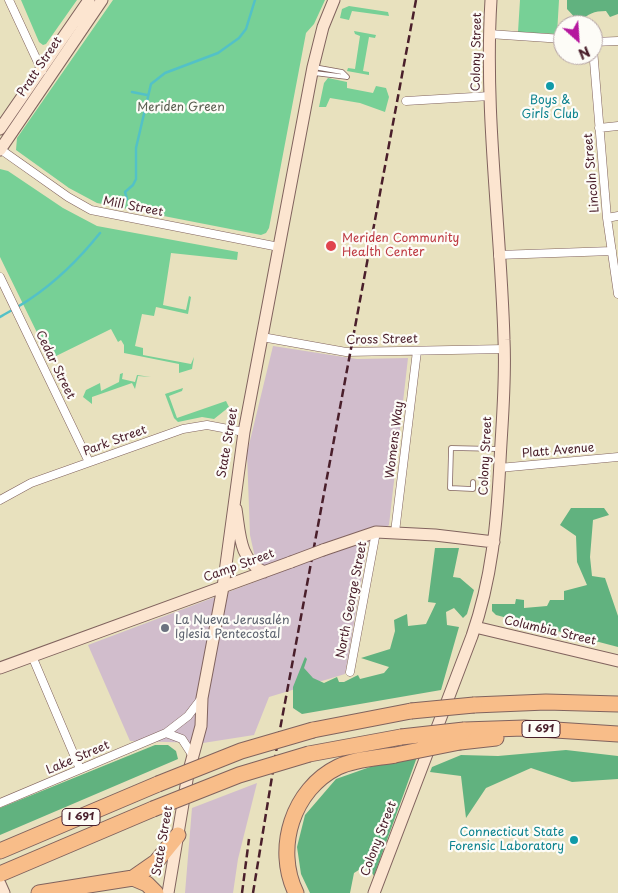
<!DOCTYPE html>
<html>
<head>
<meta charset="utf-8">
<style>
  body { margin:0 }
  #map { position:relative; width:618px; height:893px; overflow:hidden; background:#e8e1be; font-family:"Playpen Sans",sans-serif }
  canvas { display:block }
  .north { position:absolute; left:553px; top:15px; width:50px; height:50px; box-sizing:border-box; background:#fdfcf7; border:1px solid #b5a4a5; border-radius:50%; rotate:154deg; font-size:14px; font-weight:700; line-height:20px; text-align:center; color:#4a1f2b }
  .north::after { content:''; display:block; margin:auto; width:18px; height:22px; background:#b5179e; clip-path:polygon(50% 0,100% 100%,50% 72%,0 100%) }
</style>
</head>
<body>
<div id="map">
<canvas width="618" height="893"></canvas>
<div class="north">N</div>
</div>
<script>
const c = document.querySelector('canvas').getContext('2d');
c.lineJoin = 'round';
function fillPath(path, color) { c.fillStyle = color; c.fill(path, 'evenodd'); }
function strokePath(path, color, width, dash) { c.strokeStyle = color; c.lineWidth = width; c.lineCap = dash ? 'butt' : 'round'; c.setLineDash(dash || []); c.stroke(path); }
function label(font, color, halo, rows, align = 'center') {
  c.font = font + ' "Playpen Sans",sans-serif'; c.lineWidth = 4.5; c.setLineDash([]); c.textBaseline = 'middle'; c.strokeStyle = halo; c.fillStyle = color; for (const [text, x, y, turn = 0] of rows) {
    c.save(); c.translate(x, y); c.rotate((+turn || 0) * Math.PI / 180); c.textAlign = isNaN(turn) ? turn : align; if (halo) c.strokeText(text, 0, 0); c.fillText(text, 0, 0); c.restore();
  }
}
const industrial = new Path2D(`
  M273 346 357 359 408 358 389 525 368 543 345 674 269 697 254 735 203 743 130 741 88 645 260 580 250 535 247 453Z
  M257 783 238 859 233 893H185L192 808Z`);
const green = new Path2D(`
  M21 0H77L46 44 43 45 39 42Z
  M113 0H325L314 24 306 33 269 228 266 233 261 235 97 203 69 188 16 150 17 138Z
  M520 0H559L557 34 518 32Z
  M349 6 388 12 389 16 352 11 349 20 340 18 342 9Z
  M354 31 376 35 375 38 369 37 363 71 369 72V75L347 71 348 68 355 69 360 36 355 34Z
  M328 78 347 82V88L373 93 376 86 386 88 389 97 385 112 360 103 330 98 326 107H319L324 83Z
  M0 169 8 171 63 208 97 226 238 252 237 260 171 253 163 305 186 310 189 296 191 297 188 314 156 307 154 316 142 314 135 346 143 348V355L191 364 194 357 192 369 179 373V364L124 353V345L121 340 118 342 111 329 50 359 47 354 56 349 47 353 0 257Z
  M123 373 122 379 135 382 137 375 151 377 138 376 135 389 132 383 92 397V404L83 397 86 390 100 383 101 391 119 382 120 374Z
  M183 388 182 391 169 396 177 418 226 401 229 407 214 419 202 417 178 422 174 418 165 394Z`);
const forest = new Path2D(`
  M567 0H618V14L610 17 606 11C594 11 588 14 579 22L567 9Z
  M571 508H604L609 515 593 520 590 557 592 576 605 578 618 616V647L496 615 492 611V604H515L516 599 524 600V608L547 606 550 600H564V591L587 585 577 562 576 536 560 525Z
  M435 548H459L453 577 460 578 474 590 467 614 463 618 454 608 446 612 447 625 459 627 441 690 302 714 293 708V687L305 657 307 659 304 668 313 678 324 683 337 677 339 682H344L358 675 360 679 384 673 389 667 361 658 390 649 395 631 394 620 407 614 408 626 426 624 436 603 428 602Z
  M155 745H168L176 751 178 759 0 835V808Z
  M566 750 618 756V779L572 782 531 768 486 788 466 818 461 776 430 772 432 767 461 755 498 756Z
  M417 757 374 876 371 871 362 868 354 873 350 893H310L301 874 297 847 305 815 336 779 370 767Z`);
const stream = new Path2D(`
  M132 92 147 95
  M127 199 125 192 133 185 136 179V148L151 84 165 73 218 53 239 38 246 29 255 0
  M0 317C10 311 20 306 30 299 57 281 80 258 100 233`);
const lane = new Path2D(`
  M314 67 342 72 347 77
  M314 73 347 77
  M473 482V489L450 488 451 448 498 449`);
const street = new Path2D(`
  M9 0 42 71
  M489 34 563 39
  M593 42 618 41
  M593 49 607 218 618 294
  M406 101 490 96
  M599 128 618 126
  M0 149 68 197 91 210 279 247
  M607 218 618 216
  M498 255 612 251
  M0 277 89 462
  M262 337 346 352 505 349
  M499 468 618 457
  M0 500 31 483 183 429 207 425 244 432
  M395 532 417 351
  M32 656 80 769
  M350 672 376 532
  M166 733 182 739 193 756
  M0 803 166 733 188 716 201 699`);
const secondary = new Path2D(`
  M0 129 89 0
  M0 150 102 0
  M236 509C240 533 239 560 264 572
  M323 550 376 532 435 535 494 542
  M475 627 618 661
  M0 668 291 562
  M0 884 4 893
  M168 893 188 774 201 726 202 698 223 587 244 432 313 67 323 27 334 0
  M374 893 472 636C492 579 497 522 500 461 502 421 506 381 504 340 501 227 484 114 491 0`);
const highway = new Path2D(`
  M474 705 546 702 618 704
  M313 730 411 711
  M464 730 524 728 618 734
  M460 742 496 738
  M309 754 401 737
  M0 851 158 784
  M0 874 153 809
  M133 878 156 862 178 835
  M39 893 133 878 147 884 156 893
  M296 893C274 848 293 789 338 767 355 759 377 758 395 755`);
const rail = new Path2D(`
  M242 893 249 839
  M253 893 278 740 416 0`);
const secondaryBridge = new Path2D(`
  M291 562 323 550`);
const highwayBridge = new Path2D(`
  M411 711 474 705
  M401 737 464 730
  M395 755 460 742
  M158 784 241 751 313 730
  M153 809 239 775 309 754`);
const markers = [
  [550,86,5,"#0f9aa8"],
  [331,246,6,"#e0444e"],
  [165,628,5,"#6b7280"],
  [574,840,5,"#0f9aa8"]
];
const shields = [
  [541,729,38],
  [81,817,38]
];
const shieldNames = [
  ["I 691",541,729],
  ["I 691",81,817]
];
const streetNames = [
  ["Colony Street",477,52,-89],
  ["Pratt Street",40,67,-56],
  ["Lincoln Street",592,173,-95],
  ["Mill Street",133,207,11],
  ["Cross Street",382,340,-1],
  ["Cedar Street",55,365,64],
  ["Womens Way",395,440,-83],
  ["Park Street",115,441,-20],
  ["State Street",228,443,-80],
  ["Platt Avenue",558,451,-5],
  ["Colony Street",486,456,-87],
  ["Camp Street",239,566,-20],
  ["North George Street",352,600,-79],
  ["Columbia Street",550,631,13],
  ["Lake Street",78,758,-23],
  ["Colony Street",379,839,-69],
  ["State Street",163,841,-80]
];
const cultureNames = [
  ["Boys &",550,101],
  ["Girls Club",550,115],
  ["Connecticut State",564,833,"right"],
  ["Forensic Laboratory",564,847,"right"]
];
const parkNames = [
  ["Meriden Green",181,108]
];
const healthNames = [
  ["Meriden Community",342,239],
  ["Health Center",342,253]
];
const worshipNames = [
  ["La Nueva Jerusalén",175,621],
  ["Iglesia Pentecostal",175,635]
];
fillPath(industrial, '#d1bdcc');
fillPath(green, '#77d096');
fillPath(forest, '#61b27f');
strokePath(stream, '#53c1c7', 2.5);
strokePath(lane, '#81635e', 5.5);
strokePath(street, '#81635e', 9);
strokePath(secondary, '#81635e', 13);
strokePath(highway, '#81635e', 17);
strokePath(lane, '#fff', 4);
strokePath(street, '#fff', 8);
strokePath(secondary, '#fce5d0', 11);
strokePath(highway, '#f8bd89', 15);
strokePath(rail, '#4a1f2b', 2.5, [8, 4]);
strokePath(secondaryBridge, '#81635e', 13, []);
strokePath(highwayBridge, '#81635e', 17, []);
strokePath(secondaryBridge, '#fce5d0', 11);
strokePath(highwayBridge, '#f8bd89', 15);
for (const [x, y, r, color] of markers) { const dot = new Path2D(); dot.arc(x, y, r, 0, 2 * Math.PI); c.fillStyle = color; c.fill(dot); strokePath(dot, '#fdfcf7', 2); }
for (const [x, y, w] of shields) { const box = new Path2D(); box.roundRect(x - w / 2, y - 8.5, w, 17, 4); c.fillStyle = '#fdfcf7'; c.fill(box); strokePath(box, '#4a1f2b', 1); }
label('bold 11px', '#4a1f2b', null, shieldNames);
label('12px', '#4a1f2b', '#fdfcf7', streetNames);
label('12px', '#0d838f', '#fdfcf7', cultureNames);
label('12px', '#5a5d50', '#fdfcf7', parkNames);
label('12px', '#be3a42', '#fdfcf7', healthNames, 'left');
label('12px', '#5b616d', '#fdfcf7', worshipNames, 'left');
</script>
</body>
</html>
